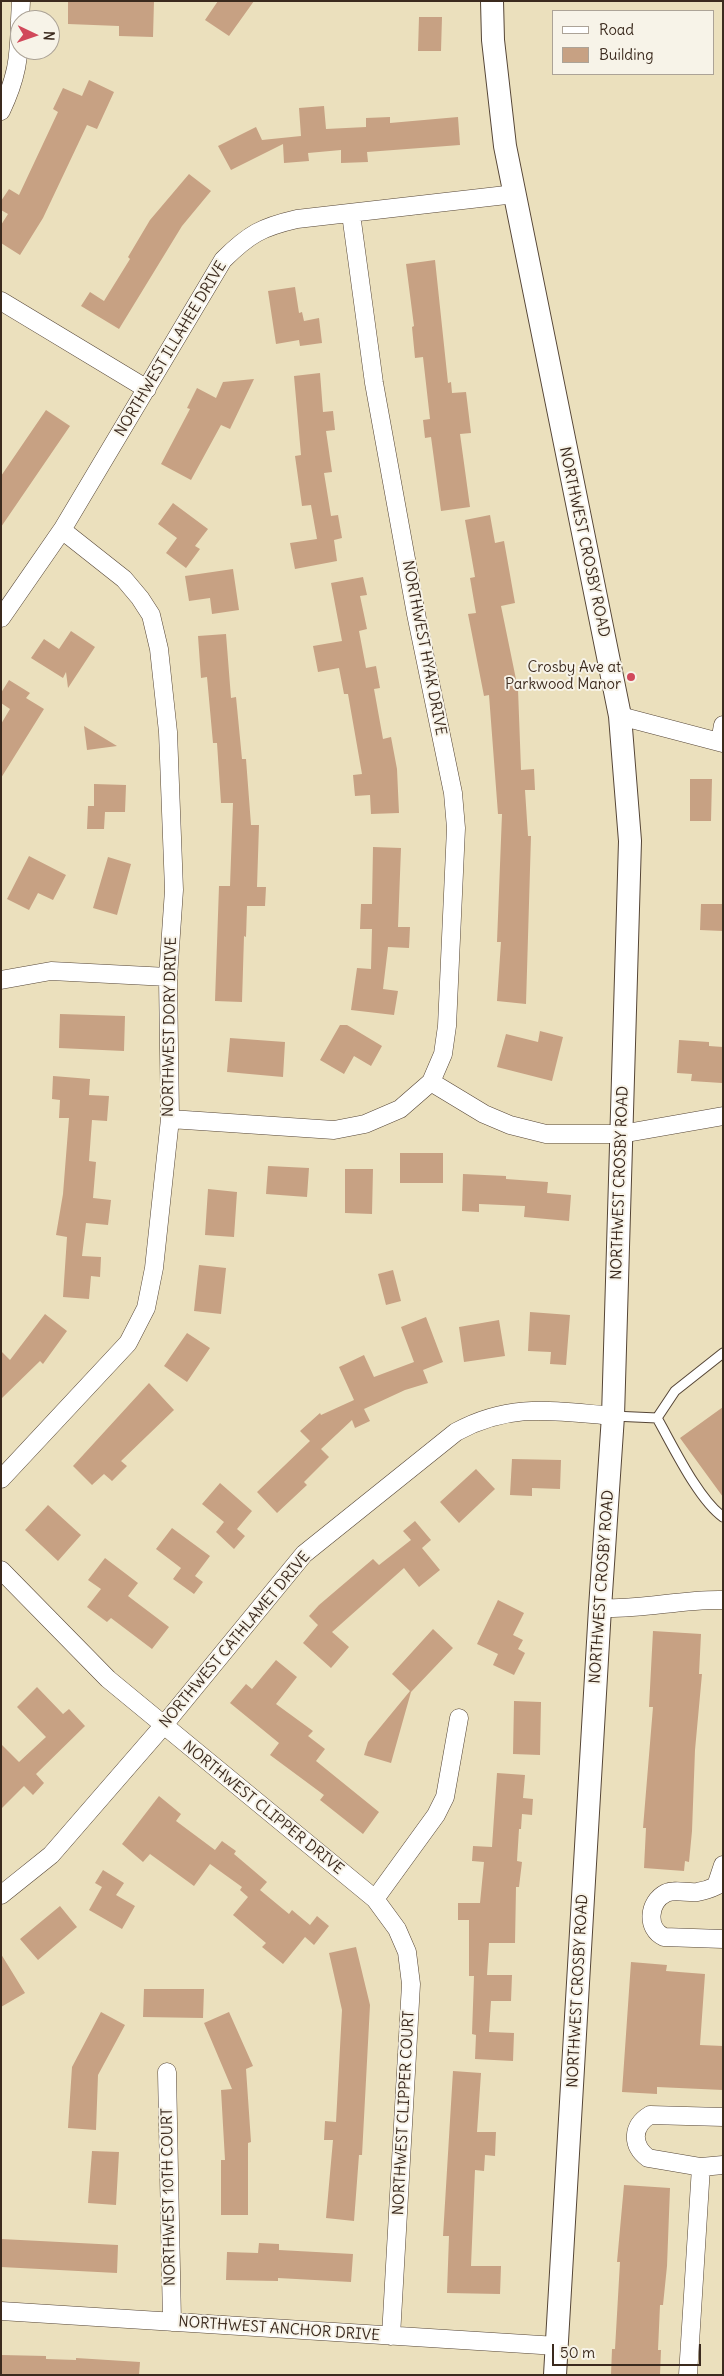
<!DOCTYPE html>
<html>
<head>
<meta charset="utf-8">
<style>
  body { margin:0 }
  #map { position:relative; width:724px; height:2376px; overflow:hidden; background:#ebe0bd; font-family:Delius,sans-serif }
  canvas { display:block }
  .frame { position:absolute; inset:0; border:2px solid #3b2a1e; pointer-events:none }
  .legend { position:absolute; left:552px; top:10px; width:162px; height:65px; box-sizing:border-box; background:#f7f3e8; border:1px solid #aca397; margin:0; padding:6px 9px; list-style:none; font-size:15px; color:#3b2a1e }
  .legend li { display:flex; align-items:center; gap:10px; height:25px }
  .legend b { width:25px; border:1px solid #aca397 }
  .north { position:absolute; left:10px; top:10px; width:50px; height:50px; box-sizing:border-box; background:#f7f3e8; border:1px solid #aca397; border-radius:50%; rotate:93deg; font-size:14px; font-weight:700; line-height:20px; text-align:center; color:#3b2a1e }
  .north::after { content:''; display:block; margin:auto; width:18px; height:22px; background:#d1495b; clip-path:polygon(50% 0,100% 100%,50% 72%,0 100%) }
  .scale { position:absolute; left:552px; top:2344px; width:149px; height:22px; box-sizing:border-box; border:2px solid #3b2a1e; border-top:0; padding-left:6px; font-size:15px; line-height:18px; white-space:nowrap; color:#3b2a1e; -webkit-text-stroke:4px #f7f3e8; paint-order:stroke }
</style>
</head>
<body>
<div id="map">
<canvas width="724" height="2376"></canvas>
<div class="frame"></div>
<ul class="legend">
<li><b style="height:6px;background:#fff"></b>Road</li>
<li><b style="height:14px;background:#c7a183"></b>Building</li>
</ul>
<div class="north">N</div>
<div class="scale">50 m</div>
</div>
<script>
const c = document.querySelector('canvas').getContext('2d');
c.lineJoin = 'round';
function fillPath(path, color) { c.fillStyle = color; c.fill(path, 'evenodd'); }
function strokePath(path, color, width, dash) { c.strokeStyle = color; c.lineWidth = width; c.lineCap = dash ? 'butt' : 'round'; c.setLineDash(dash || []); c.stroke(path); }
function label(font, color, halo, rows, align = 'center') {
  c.font = font + ' Delius,sans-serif'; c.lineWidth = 4; c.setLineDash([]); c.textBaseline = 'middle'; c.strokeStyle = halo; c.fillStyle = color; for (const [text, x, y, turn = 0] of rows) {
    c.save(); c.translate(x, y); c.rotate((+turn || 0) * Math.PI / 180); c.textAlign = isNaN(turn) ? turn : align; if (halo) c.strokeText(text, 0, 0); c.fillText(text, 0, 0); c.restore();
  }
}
const building = new Path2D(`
  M68 1H154L153 37 119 36V26L68 24Z
  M218 1H254L229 36 205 20Z
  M419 17H442L441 51H418Z
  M89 80 114 92 97 129 87 125 43 218 20 255 1 243V225L8 214 1 210V201L9 189 19 195 58 112 53 109 63 88 82 96Z
  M324 106 326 129 366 127V118L390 117V123L458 117 460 145 367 152 368 162 341 163V150L308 153 309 161 284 163 283 144 231 170 218 146 256 127 262 140 301 136 299 108Z
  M189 174 211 191 182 226 119 329 81 306 90 292 104 301 130 259 128 257 150 220Z
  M435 260 448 383 451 382 452 393 466 392 471 433 460 434 470 507 441 511 431 437 425 438 423 420 430 419 423 357 415 358 412 327 414 326 406 264Z
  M295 287 299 313 302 312 304 321 319 318 322 343 300 346 299 340 276 344 268 291Z
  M320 373 323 412 333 411 335 430 326 431 332 472 324 473 331 516 338 515 342 538 334 540 337 561 295 569 290 543 317 539 311 505 302 506 295 456 301 455 294 376Z
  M254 379 230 429 221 425 191 480 161 464 190 409 187 408 197 388 216 398 223 382Z
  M46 410 70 426 1 527V476Z
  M173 503 208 529 195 546 200 549 186 568 166 553 177 538 158 524Z
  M490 515 495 543 504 541 515 603 501 606 518 689 521 770 534 769 535 790H525L528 836H531L526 1004 497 1001 501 942H497L502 814H498L489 695 484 696 468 614 476 613 470 578 475 577 465 520Z
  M233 569 239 610 212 614 210 598 189 601 185 576Z
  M363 577 367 595 360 596 367 629 359 631 366 668 376 666 380 688 374 689 383 739 391 737 397 769 399 813 371 814 370 795 355 796 353 775 362 774 348 694H344L339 668 318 672 313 646 342 641 331 583Z
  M71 631 95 647 68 688 66 672 63 678 31 658 44 639 59 649Z
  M226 634 231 698 236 697 242 759H246L251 825H259L257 887H266L265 906H247L246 937 244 936 242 1002 215 1001 219 886H230L233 803H221L217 743H213L207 677 201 678 198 636Z
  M9 680 30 693 26 698 44 709 1 778V724L10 709 1 703V693Z
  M84 726 117 746 87 750Z
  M690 779H712L711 821H690Z
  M94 784 126 785 125 812H105L104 829H87L88 806H94Z
  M373 847 401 848 398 927H410L409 948 388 947 383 989 398 991 394 1015 351 1010 357 968 371 969 372 929H360L361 904H372Z
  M29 856 66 875 53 900 38 893 29 910 7 899Z
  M108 857 131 864 117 915 93 908Z
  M701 904H723V931L700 930Z
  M60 1014 125 1016 124 1051 59 1048Z
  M340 1025H347L382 1046 371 1066 354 1056 344 1074 320 1060Z
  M540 1031 563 1037 552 1081 497 1067 506 1034 538 1042Z
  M230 1038 285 1042 283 1077 227 1072Z
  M679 1040 709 1042V1046L723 1047 722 1083 691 1081 692 1074 677 1073Z
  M53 1076 90 1079 89 1095 109 1096 107 1121 92 1120 89 1161 96 1162 93 1198 111 1200 108 1225 86 1223 82 1256 101 1257 100 1277 91 1276 89 1299 63 1297 67 1237 56 1235 63 1194 69 1118H59L60 1100 52 1099Z
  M400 1153H443V1183H400Z
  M268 1166 309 1168 307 1197 266 1194Z
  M345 1169H373L372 1214 345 1213Z
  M463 1174 506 1176V1179L548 1182 547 1193 571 1195 569 1221 524 1217 525 1206 479 1204V1212L462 1211Z
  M208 1189 237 1192 234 1237 205 1235Z
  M199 1265 226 1268 221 1314 194 1311Z
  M393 1270 401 1301 386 1305 378 1274Z
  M530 1312 570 1315 566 1365 550 1364 551 1352 528 1351Z
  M45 1314 67 1331 43 1364 40 1361 1 1399V1351L10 1360Z
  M426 1317 443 1362 423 1370 428 1383 405 1390 364 1409 370 1421 355 1428 352 1420 321 1449 329 1457 304 1482 307 1485 277 1513 257 1492 310 1441 300 1431 320 1413 321 1415 354 1400 339 1367 364 1355 374 1377 414 1362 401 1327Z
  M499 1320 505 1356 464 1362 459 1327Z
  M187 1333 210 1348 187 1382 164 1366Z
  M149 1383 174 1410 121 1461 127 1466 112 1481 104 1474 92 1485 73 1466Z
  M723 1407V1497L680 1438Z
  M512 1459 561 1460 560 1489 532 1488V1496L510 1495Z
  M476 1469 495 1489 459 1523 440 1502Z
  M220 1483 252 1511 237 1529 245 1536 234 1549 216 1532 224 1522 202 1504Z
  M48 1505 81 1535 58 1561 25 1530Z
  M415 1521 431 1540 422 1548 440 1570 419 1587 404 1568 332 1632 349 1647 331 1668 303 1643 318 1625 309 1616 319 1605 373 1559 379 1565 411 1540 403 1531Z
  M172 1528 210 1556 195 1576 203 1582 194 1594 173 1579 181 1568 156 1549Z
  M105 1558 138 1583 128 1596 169 1627 152 1649 111 1618 107 1622 87 1607 101 1589 88 1580Z
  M498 1600 524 1613 513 1635 523 1640 518 1649 525 1653 514 1675 493 1665 498 1654 477 1644Z
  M433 1629 453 1648 411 1692 391 1763 364 1755 368 1742 410 1691 392 1674Z
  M653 1631 701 1634 699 1674H702L695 1750 692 1831 689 1862 685 1861 684 1871 644 1868 646 1828H643L653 1707H649Z
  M276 1660 297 1677 276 1704 313 1731 308 1736 325 1749 316 1761 379 1812 363 1834 320 1800 324 1795 270 1755 279 1743 230 1703 246 1684 252 1689Z
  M37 1687 63 1714 69 1709 85 1726 36 1774 44 1783 33 1795 24 1786 1 1809V1744L19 1762 46 1737 17 1707Z
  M514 1701 541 1702 540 1755 513 1754Z
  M497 1773 525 1775 523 1798 533 1799 532 1815 522 1814 521 1829H519L517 1861 522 1862 519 1887H516L515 1943H489L487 1975H512L511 2001H491L489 2032 514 2033 513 2061 475 2059 476 2035 472 2034 474 1976H469V1920H458V1903H480L484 1862 472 1861 473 1846 492 1847Z
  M159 1796 181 1814 176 1821 215 1850 222 1841 236 1851 234 1854 267 1882 260 1890 289 1914 292 1910 310 1925 317 1916 329 1926 314 1945 305 1937 283 1964 262 1947 266 1943 233 1915 248 1897 240 1890 242 1887 210 1864 194 1886 150 1854 143 1862 122 1844Z
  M103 1870 124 1883 116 1895 135 1906 122 1929 89 1910 102 1887 95 1883Z
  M60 1906 77 1927 38 1960 20 1939Z
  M356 1947 370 2005 362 2155H359L354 2221 326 2218 333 2140H324L325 2121 336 2122 342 2010 329 1953Z
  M1 1954 25 1993 1 2007Z
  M631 1962 667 1965 666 1971 705 1974 700 2045 723 2046V2090L657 2087V2094L622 2092Z
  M144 1989H204L203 2018 143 2017Z
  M101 2012 125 2025 98 2075 96 2130 68 2128 72 2067Z
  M229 2012 253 2066 246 2069 251 2142 248 2143V2215H221V2160H225L221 2090 232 2089 204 2023Z
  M453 2071 481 2073 477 2132H496L495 2156 485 2155 484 2171 475 2170 471 2266H501L500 2294 447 2293 449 2236H443Z
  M92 2151 119 2152 116 2205 88 2203Z
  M624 2185 670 2188 667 2266 663 2305H660L658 2350H661L660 2375H611L612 2349H615L620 2262H617Z
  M1 2239 118 2245 117 2273 1 2267Z
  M259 2243 279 2244V2250L353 2254 351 2282 278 2278V2281L226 2280 227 2252 258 2253Z
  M1 2355 46 2356V2359L76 2360V2358L140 2362 139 2375H1Z`);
const service = new Path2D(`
  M613 1416 657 1418
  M657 1418C673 1446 698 1499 723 1517
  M657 1418 675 1391 723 1353`);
const minor = new Path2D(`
  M20 20 21 1
  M1 111C17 77 19 59 20 22
  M351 214 374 383 416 614 453 793 456 828 447 1026 443 1054 431 1082
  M1 301 147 389
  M1 618 62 530 223 260C249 234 262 227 297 219L515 194
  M620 716 723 743
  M720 742 723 725
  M1 980 51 971 168 977
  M170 1119 334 1130 365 1124 400 1109 431 1082 484 1114 510 1125 546 1134H621L723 1116
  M1 1479 128 1343 146 1308 154 1268 170 1119 168 977 174 890 168 732 159 649 151 615 140 598 124 579 62 530
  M1 1570 108 1679 375 1899 397 1929 407 1952 411 1984 391 2336
  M600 1608C641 1610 681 1599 723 1600
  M723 1865 716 1886C710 1889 704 1891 697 1892 688 1893 674 1889 666 1893 648 1902 646 1929 664 1937L723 1939
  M1 1895 51 1855 163 1726 304 1554 456 1432C511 1402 554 1411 613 1416
  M375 1899 436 1815 445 1797 459 1718
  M167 2072 172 2322
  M723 2117 650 2115C632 2126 631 2145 648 2158L701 2167 723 2165
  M1 2311 557 2346
  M688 2375 701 2167`);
const tertiary = new Path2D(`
  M492 1 493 40 505 146 620 716 630 841 613 1416 600 1608 555 2375`);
const markers = [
  [631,677,5,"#d1495b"]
];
const streetNames = [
  ["NORTHWEST ILLAHEE DRIVE",171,349,-59],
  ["NORTHWEST CROSBY ROAD",584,542,78],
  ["NORTHWEST HYAK DRIVE",424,648,79],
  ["NORTHWEST DORY DRIVE",170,1027,-89],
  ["NORTHWEST CROSBY ROAD",620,1183,-88],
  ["NORTHWEST CROSBY ROAD",602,1587,-86],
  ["NORTHWEST CATHLAMET DRIVE",235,1640,-50],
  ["NORTHWEST CLIPPER DRIVE",263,1808,39],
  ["NORTHWEST CROSBY ROAD",578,1991,-87],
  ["NORTHWEST CLIPPER COURT",404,2113,-87],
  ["NORTHWEST 10TH COURT",169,2197,-91],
  ["NORTHWEST ANCHOR DRIVE",279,2329,4]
];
const poiNames = [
  ["Crosby Ave at",621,668],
  ["Parkwood Manor",621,685]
];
fillPath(building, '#c7a183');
strokePath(service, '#554536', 11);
strokePath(minor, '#554536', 19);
strokePath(tertiary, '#554536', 24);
strokePath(service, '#fff', 9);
strokePath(minor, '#fff', 18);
strokePath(tertiary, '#fff', 22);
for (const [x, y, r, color] of markers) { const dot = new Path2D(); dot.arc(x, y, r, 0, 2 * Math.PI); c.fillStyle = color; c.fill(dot); strokePath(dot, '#f7f3e8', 2); }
label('15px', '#3b2a1e', '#f7f3e8', streetNames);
label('15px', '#3b2a1e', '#f7f3e8', poiNames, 'right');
</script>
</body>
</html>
